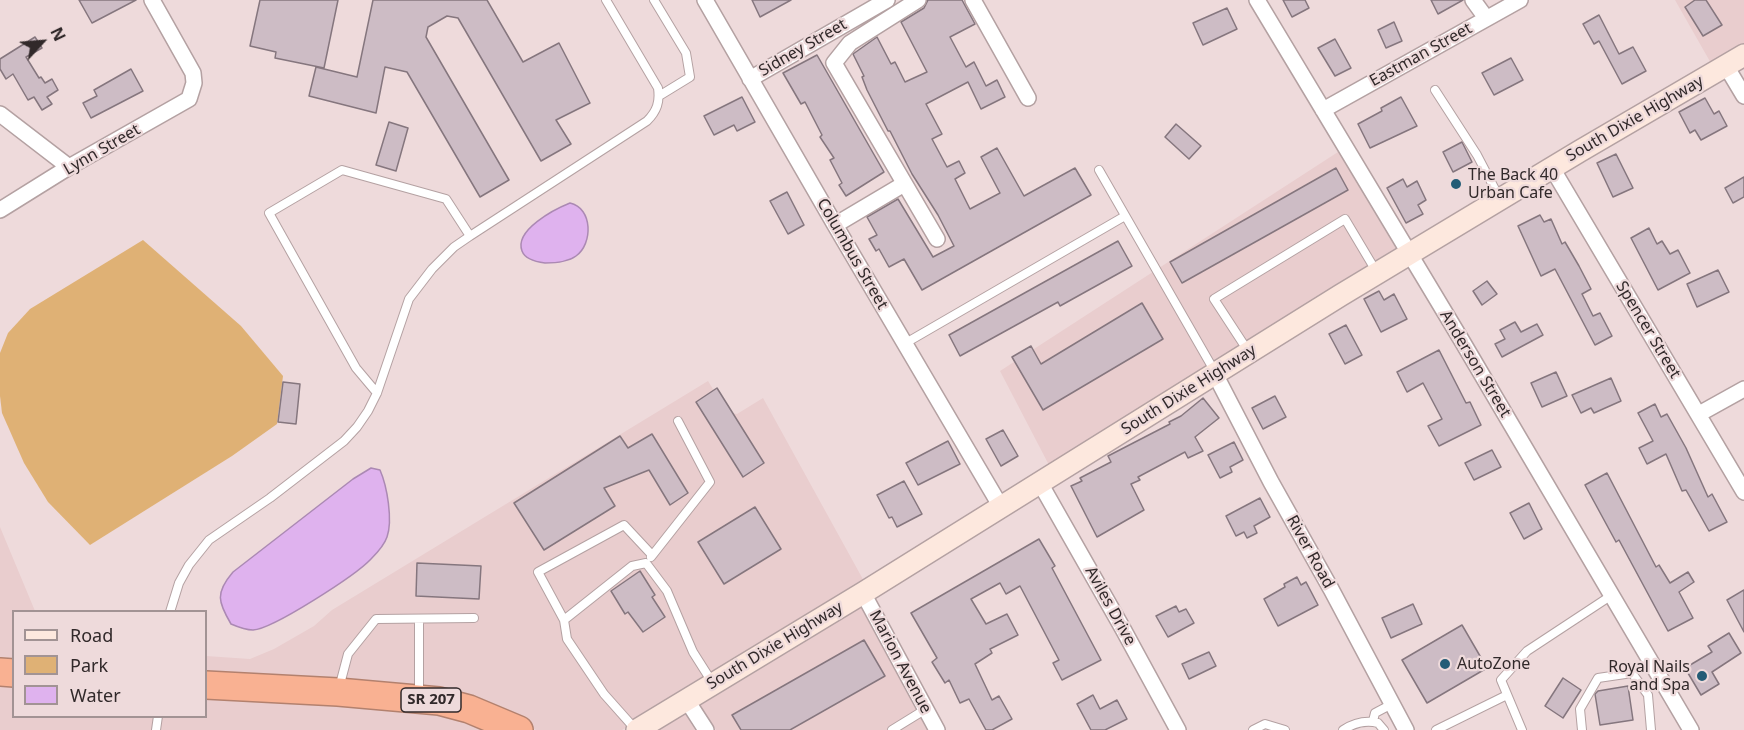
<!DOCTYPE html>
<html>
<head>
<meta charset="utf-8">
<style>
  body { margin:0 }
  #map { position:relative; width:1744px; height:730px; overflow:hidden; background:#eedadb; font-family:"Noto Sans",sans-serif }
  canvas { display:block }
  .legend { position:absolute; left:12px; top:610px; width:195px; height:108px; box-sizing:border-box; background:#eedadb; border:2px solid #a29394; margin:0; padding:8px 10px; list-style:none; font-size:18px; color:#31292a }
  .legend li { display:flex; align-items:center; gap:12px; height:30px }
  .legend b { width:30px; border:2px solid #a29394 }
  .north { position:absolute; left:12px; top:12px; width:60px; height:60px; -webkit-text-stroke:4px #eedadb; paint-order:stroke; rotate:64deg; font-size:16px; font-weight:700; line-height:24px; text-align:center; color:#31292a }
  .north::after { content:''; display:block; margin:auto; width:21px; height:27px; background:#31292a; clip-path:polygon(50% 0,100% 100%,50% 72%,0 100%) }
</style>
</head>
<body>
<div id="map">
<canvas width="1744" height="730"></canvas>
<ul class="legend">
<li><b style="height:8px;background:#fde8de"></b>Road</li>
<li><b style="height:16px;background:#dfb175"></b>Park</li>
<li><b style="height:16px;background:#dfb2ee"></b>Water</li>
</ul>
<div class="north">N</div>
</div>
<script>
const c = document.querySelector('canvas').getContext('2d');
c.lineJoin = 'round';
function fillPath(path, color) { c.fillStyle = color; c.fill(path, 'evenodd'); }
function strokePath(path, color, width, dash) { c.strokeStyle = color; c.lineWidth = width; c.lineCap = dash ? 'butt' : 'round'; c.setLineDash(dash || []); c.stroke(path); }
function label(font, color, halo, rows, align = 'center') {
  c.font = font + ' "Noto Sans",sans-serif'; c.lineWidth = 4.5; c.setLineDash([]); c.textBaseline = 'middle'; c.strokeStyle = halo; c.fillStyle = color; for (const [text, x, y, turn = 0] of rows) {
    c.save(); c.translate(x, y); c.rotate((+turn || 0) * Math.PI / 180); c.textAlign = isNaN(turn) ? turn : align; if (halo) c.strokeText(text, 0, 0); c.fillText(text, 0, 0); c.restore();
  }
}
const built = new Path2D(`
  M1675 0H1744V46L1712 65Z
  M1338 152 1398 252 1050 467 1000 371Z
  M708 381 727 412 737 414 763 398 865 583 622 730H536L522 722 206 677V656L250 659 274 649 314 626 332 610Z
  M0 527 35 611 14 612 13 665 0 664Z
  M859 604 927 730H716L698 701Z
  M0 680 13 681 14 716H206V693L399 704 500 730H0Z
  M683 710 695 730H651Z`);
const green = new Path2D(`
  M143 240 241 326 283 376 277 424 232 456 90 545 48 502 24 463 2 413 0 396V353L8 333 30 309Z`);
const water = new Path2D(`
  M570 203C593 208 593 244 576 256 568 262 555 263 545 263 537 262 525 259 522 251 514 230 555 209 570 203Z
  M371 468 380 470C387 486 393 520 387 537 384 546 377 553 371 559 356 575 273 629 253 630 246 630 238 627 231 624 218 602 215 593 233 572L353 479Z`);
const building = new Path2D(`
  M79 0H136L92 23Z
  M260 0H338L324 68 275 58 276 52 250 46Z
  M373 0H487L523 62 559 43 590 103 556 120 571 144 541 161 458 18 447 16 428 27 426 37 509 180 480 197 407 72 385 67 376 113 309 96 316 67 357 77Z
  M752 0H791L760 17Z
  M928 0H962L975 24 950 37 966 67 974 62 986 86 997 80 1005 97 981 109 968 82 926 104 942 134 932 139 947 167 959 161 965 173 955 179 970 209 1000 193 981 157 997 148 1024 196 1075 168 1091 195 922 290 904 259 889 267 879 249 876 251 869 239 877 235 867 217 898 199 933 257 954 246 938 215 912 174 890 131H888L867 90 862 77 864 76 853 54 877 37 891 64 895 62 905 82 927 72 901 22 924 8Z
  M1283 0H1305L1309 8 1292 17Z
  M1431 0H1463L1438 14Z
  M1695 0H1706L1722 25 1703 36 1685 7Z
  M1227 8 1237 29 1203 45 1193 23Z
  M1599 15 1619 54 1633 47 1646 71 1622 84 1599 41 1594 44 1583 24Z
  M1394 22 1402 41 1386 48 1378 30Z
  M35 37 42 48 26 57 39 78 41 77 45 83 52 79 58 90 47 97 52 104 42 110 34 97 28 100 13 74 6 79 0 69V59Z
  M1335 39 1351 68 1335 76 1318 48Z
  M817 55 884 172 846 196 839 185 842 183 830 160 834 158 820 137 822 135 805 102 801 104 783 73Z
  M1511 58 1523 80 1494 95 1482 73Z
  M131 69 143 91 91 118 83 103 97 96 94 90Z
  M742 97 755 122 737 131 734 125 714 135 704 116Z
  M1401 97 1417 126 1370 148 1358 124 1382 111 1381 108Z
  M1705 98 1714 114 1719 111 1727 126 1701 140 1695 130 1690 133 1679 112Z
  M389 122 408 128 396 171 376 165Z
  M1176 124 1201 146 1189 159 1165 137Z
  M1462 142 1472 162 1453 172 1443 152Z
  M1616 154 1633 188 1613 197 1597 163Z
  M1336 168 1348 190 1182 283 1170 262Z
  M1744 177V197L1733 203 1725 188Z
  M1403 179 1407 187 1417 181 1426 200 1418 205 1423 214 1406 223 1387 188Z
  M787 192 804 225 788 234 770 201Z
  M1540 215 1544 222 1551 219 1562 244 1565 242 1579 266 1591 289 1582 294 1593 316 1600 313 1612 336 1595 345 1555 269 1541 276 1518 226Z
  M1649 228 1657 244 1662 241 1670 254 1678 250 1690 273 1658 290 1631 238Z
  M1118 241 1132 266 1060 306 1058 302 960 356 949 335Z
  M1718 270 1729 292 1697 307 1687 284Z
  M1487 281 1497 294 1482 305 1473 291Z
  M1379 291 1384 300 1394 294 1407 319 1381 332 1364 299Z
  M1142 303 1163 339 1043 410 1012 357 1031 346 1041 364Z
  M1515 322 1521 332 1537 324 1543 335 1502 357 1495 344 1505 339 1500 330Z
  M1346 325 1362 355 1345 364 1329 334Z
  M1439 350 1466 403 1470 402 1481 425 1439 446 1428 426 1442 419 1423 383 1407 392 1397 372Z
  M1556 372 1567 396 1542 407 1531 383Z
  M1611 378 1621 401 1594 413 1591 408 1581 413 1572 395Z
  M283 382 300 384 296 424 278 422Z
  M717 388 764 463 743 477 696 402Z
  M1275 396 1286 417 1263 429 1252 408Z
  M1203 398 1219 418 1195 437 1203 451 1188 458 1185 452 1138 477 1140 480 1131 484 1144 510 1097 537 1071 486 1082 481 1080 478 1111 462 1108 456 1170 424 1169 422 1181 416Z
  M1655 404 1661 417 1667 414 1686 448 1708 497 1712 494 1727 522 1709 531 1686 490 1682 491 1666 454 1647 464 1639 448 1653 441 1638 413Z
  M1003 430 1018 456 1001 466 986 439Z
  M652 434 688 493 670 505 649 470 604 488 615 506 544 550 514 503 620 436 628 448Z
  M948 441 960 464 918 485 906 463Z
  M1234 442 1243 460 1230 467 1232 472 1220 478 1208 455Z
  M1492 450 1501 467 1474 480 1465 463Z
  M1607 473 1656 567 1659 565 1670 583 1688 572 1694 582 1679 592 1693 618 1668 631 1619 540 1616 542 1585 485Z
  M904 481 922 514 897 527 892 517 889 518 877 495Z
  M1260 498 1270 517 1254 526 1257 533 1247 538 1244 532 1236 536 1226 516Z
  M1529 503 1542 529 1524 539 1510 513Z
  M755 507 781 549 724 584 698 542Z
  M1039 539 1055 566 1052 568 1101 660 1062 680 1053 663 1059 660 1020 586 1006 594 1000 583 971 599 986 624 1007 614 1018 635 990 649 992 653 975 664 992 700 999 696 1012 719 992 730H986L969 699 960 703 949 680 945 683 932 662 937 658 911 613Z
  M417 563 481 566 479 599 416 596Z
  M640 571 655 595 652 597 665 617 643 632 628 612 625 614 611 591Z
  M1297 577 1301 585 1306 582 1318 605 1278 626 1264 599 1285 587 1284 584Z
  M1744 590V632L1727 600Z
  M1413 604 1422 624 1391 638 1382 618Z
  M1176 606 1179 612 1186 609 1194 623 1168 637 1156 616Z
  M1462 625 1487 668 1427 703 1402 660Z
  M1729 633 1741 653 1712 672 1719 684 1701 695 1685 668 1712 652 1708 646Z
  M864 640 885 676 790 730H741L732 715Z
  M1209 652 1216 666 1189 679 1182 664Z
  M1563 678 1581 690 1563 718 1545 706Z
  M1628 686 1633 720 1600 725 1595 694 1598 691Z
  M1093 695 1100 709 1117 700 1127 719 1105 730H1091L1077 704Z`);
const lane = new Path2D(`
  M654 0 686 53 690 77 659 96
  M1435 90 1477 155 1499 197
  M1099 170 1215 372
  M904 344 1125 216
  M1248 351 1214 299 1345 219 1376 271
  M377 393 356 368 269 213 342 170 446 199 470 236
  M651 557 710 482 678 421
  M170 612 179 583 189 565 209 540 270 498 344 441 357 427 368 411 377 393 409 299 432 269 454 247 470 236 647 121C657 111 660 102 658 88L606 0
  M419 619V695
  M564 620 538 572 624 525 652 555
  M339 688 348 654 376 619 474 618
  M1373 721 1375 713 1392 704
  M156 730 158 716
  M636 730 604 694 567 639 564 620 632 566 646 563 667 591 693 652 712 682
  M892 730 926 709
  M1253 730 1265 724 1285 730
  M1343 730C1354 723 1366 720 1378 723L1384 730
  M1436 730 1507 695
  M1522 730 1501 680 1527 651 1612 595
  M1582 730 1580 709 1598 678 1632 673 1648 695 1651 730`);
const street = new Path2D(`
  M705 0 835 225 1001 507
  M918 0 850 43 834 63 937 239
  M973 0 1028 98
  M1257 0 1462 341 1691 730
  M1473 0 1486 18
  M1726 66 1744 96
  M750 79 887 0
  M1323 110 1520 0
  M0 114 69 167
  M1552 168 1744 492
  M0 210 69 167 189 99 194 83 193 73 152 0
  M835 225 904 184
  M1215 374 1271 482 1331 589 1406 730
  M1699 414 1744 389
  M1040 483 1123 629 1178 730
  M863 593 937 730
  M686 699 706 730`);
const secondary = new Path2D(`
  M637 730 863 593 1341 295 1580 151 1744 55`);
const highway = new Path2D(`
  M0 672 14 673
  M206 685 338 692 439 701 469 709 519 730`);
const markers = [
  [1456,184,6,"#235c76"],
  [1445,664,6,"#235c76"],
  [1702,676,6,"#235c76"]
];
const shields = [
  [431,700,60]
];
const shieldNames = [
  ["SR 207",431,700]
];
const streetNames = [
  ["Sidney Street",803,48,-30],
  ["Eastman Street",1421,55,-29],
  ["South Dixie Highway",1635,119,-30],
  ["Lynn Street",102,150,-30],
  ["Columbus Street",852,254,60],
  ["Spencer Street",1648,330,59],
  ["Anderson Street",1475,364,59],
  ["South Dixie Highway",1189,390,-32],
  ["River Road",1310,552,61],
  ["Aviles Drive",1110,606,61],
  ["South Dixie Highway",775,646,-31],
  ["Marion Avenue",900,662,62]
];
const poiNames = [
  ["The Back 40",1468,175],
  ["Urban Cafe",1468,193],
  ["AutoZone",1457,664],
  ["Royal Nails",1690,667,"right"],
  ["and Spa",1690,685,"right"]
];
fillPath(built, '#e9cdce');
fillPath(green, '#dfb175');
fillPath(water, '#dfb2ee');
strokePath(water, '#ab89b3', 1.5);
fillPath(building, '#cdbcc5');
strokePath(building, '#85767e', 1.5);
strokePath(lane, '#b4a1a2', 10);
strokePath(street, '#b4a1a2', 18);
strokePath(secondary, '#b4a1a2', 24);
strokePath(highway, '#b3816e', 30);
strokePath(lane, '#fff', 8);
strokePath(street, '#fff', 15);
strokePath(secondary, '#fde8de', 21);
strokePath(highway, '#f9b192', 27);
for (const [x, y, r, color] of markers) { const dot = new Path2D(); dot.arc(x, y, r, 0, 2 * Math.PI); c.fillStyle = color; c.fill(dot); strokePath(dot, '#eedadb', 2); }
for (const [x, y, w] of shields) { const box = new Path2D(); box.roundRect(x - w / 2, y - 12, w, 24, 4.5); c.fillStyle = '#eedadb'; c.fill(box); strokePath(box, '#31292a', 1.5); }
label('bold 15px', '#31292a', null, shieldNames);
label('16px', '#31292a', '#eedadb', streetNames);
label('16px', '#31292a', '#eedadb', poiNames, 'left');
</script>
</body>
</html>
